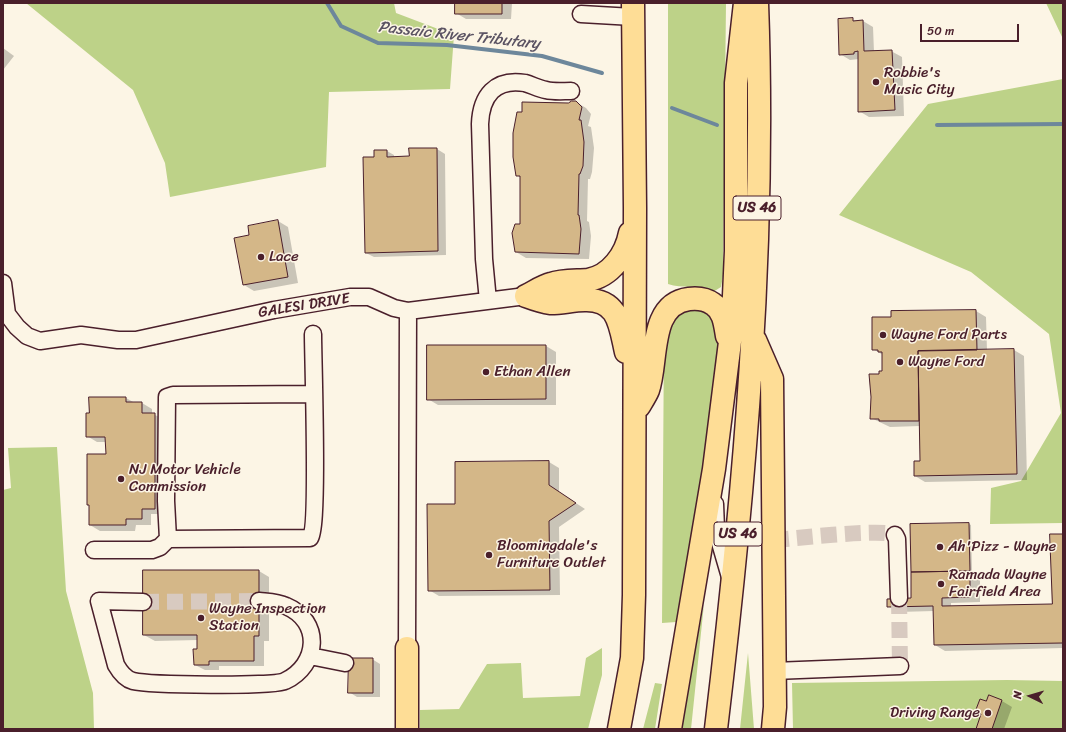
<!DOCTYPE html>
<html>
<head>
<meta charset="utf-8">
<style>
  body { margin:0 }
  #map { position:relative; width:1066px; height:732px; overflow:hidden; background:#fcf5e5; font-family:Sriracha,sans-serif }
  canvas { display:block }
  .frame { position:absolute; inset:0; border:4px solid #4a1f2b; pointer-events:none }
  .north { position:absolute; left:1010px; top:676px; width:40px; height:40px; -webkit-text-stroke:3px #fcf5e5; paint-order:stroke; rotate:275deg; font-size:11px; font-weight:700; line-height:16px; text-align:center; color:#4a1f2b }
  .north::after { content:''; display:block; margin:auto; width:14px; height:18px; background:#4a1f2b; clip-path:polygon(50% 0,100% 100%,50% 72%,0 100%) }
  .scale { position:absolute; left:920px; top:24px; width:99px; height:18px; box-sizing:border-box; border:2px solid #4a1f2b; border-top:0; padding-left:5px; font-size:12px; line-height:14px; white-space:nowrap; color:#4a1f2b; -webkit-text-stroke:3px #fcf5e5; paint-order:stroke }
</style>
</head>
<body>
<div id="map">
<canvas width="1066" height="732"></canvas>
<div class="frame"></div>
<div class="north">N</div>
<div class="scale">50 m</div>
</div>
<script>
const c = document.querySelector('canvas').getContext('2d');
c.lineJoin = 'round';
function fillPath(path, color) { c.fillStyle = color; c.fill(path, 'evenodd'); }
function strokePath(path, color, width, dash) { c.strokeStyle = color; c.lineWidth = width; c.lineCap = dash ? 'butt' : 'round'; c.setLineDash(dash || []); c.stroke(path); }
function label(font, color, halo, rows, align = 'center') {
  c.font = font + ' Sriracha,sans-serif'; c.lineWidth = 3; c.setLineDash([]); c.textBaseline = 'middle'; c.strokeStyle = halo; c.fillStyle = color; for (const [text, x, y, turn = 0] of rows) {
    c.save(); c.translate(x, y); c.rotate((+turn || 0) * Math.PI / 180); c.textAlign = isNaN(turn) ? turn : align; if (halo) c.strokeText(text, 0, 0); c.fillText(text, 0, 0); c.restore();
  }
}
const green = new Path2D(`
  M26 3H394L396 13 454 35 450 89 329 92 326 167 170 197 165 163 133 90Z
  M668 3H726L723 276 721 287 713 292C698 284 682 289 668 284Z
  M1046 3H1063V39Z
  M1063 79V523L990 524 991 488 1021 481 1061 413 1049 334 971 272 839 215 928 104Z
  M683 309H701L714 318 720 341 701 483 676 622 662 623 664 333 668 320Z
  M57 447 66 591 93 693 94 729H3V490L11 488 8 448Z
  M704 604 691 729H680Z
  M602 648V675L588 729H420V710L459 709 487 664 521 663 523 698 580 696 586 658Z
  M748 653 754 729H740Z
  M1007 680 1063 681V729H793L792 683Z
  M655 683 662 684 655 729H643Z`);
const shadow = new Path2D(`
  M456 3H512L511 19H466L456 13Z
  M839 20 863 21 873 27 874 52 891 51 902 57 904 116 869 117 859 111V59L850 60 840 54Z
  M3 48 14 56 3 70Z
  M576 102 586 108 591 114 588 126 591 127 594 148 592 172 590 179H588L587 221 589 222 591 236 589 259 526 258 516 252 520 225 521 178 517 175 568 104Z
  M410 149H437L445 154 446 255 374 257 366 253 375 158 387 151 394 155V158L410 157Z
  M278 221 288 227 298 283 254 291 244 285 251 236Z
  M976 311 986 317 987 351 1014 350 1024 356 1027 480 925 482 915 476 921 462 920 426 890 427 871 418 880 375 883 372V355L873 349 892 318V312Z
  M546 346 556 352V405H438L428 399Z
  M90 398H126L135 403H142L152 409V414L165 419V514H151V525H136L135 531H100L90 525 107 455 106 442H97L87 436Z
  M549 462 559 468V492L585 509 559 527 560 595 439 596 429 590 456 505Z
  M969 524 971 525 972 573 980 577V602L951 603V607L1053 605 1063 535V648L945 651 935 645 934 611 898 612 888 606 912 599 911 525Z
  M259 571 269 577V641H264V666H219V670H205L195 665 198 640 155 641 144 635Z
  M372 659 380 664V697H357L349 692Z
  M1002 701 1012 707 1004 729H978L987 702Z`);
const stream = new Path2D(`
  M327 3 341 26 378 43 447 45 542 56 602 73
  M672 108 717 125
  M937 125 1063 124`);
const building = new Path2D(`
  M455 3H502V14H455Z
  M853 18V21L863 20 864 51 892 50 895 110 858 112V51L854 52V54L839 55 838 19Z
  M572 101H576L582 107 579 120H581L584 142 583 166 580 174H579L578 215H579L581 229 579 254 515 252 512 233 515 224H520V176H516L513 157V133L517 112H522V102L568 103Z
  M409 148H437L438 251 365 253 363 157H374V150H387V157L409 156Z
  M278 220 288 277 243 285 234 238 249 235 248 226Z
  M976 310 977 350 918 351 919 421H879V419H870L871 397 869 374H879V371H882V352H878V350H872V317H891V311Z
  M427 345H546V399L427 400Z
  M1014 349 1017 474 914 476V461H920L918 351Z
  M89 397H126V402H142V413H155V509H142V519H126V525H89V505H87V454H106L105 437H86V413H89Z
  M549 461V485L576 503 549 521 550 590 428 591 427 504H455V462Z
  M969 523 970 571 911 572 910 524Z
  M1050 534H1063V643L934 645 933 606 887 607V599L911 598V572L970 571V597L942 598V606L1052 604Z
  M143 570H259V636H254V661H209V665H194L193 649H197V635H143Z
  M349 658H373V693H348Z
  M989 695 1002 700 992 729H976L981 714 975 712 980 699 986 701Z`);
const minorTunnel = new Path2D(`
  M773 540C791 539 885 528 895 535
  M899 598 900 666
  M143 602 259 601`);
const minor = new Path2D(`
  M581 14 633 17
  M3 283 7 314 17 327 27 336 40 341 81 335 118 340H136L274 310 350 297H369L394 308 408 311 526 296
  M488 301 484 259 480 124C481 96 495 78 525 83 532 85 539 89 546 90 554 92 563 91 571 91
  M715 504 716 529 730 577
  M895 535 897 539 899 598
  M168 539 166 501 167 397 173 395 314 394
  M94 550H152L160 547 168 539 310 538C319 527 313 360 313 334
  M143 602 99 601 116 665C120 672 125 679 133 681 149 685 274 687 285 681 319 665 322 621 286 606 277 602 268 602 259 601
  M407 648 408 311
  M310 656 345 663
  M774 671 900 666`);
const highway = new Path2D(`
  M526 296C534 299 543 302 551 303 562 303 574 300 585 300 619 299 620 326 626 352
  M526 296C534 292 543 286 551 284 562 280 576 281 588 280 611 276 626 254 630 233
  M755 340 772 379 775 707 773 729
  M639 406C642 401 646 395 648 390 658 362 648 304 689 299 697 298 706 299 713 304 724 311 725 324 727 336
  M407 729V648
  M619 729 632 658 634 595 635 208 633 3
  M670 729 714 469 733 318 736 251V83L745 3
  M716 729C745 487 766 247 757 3`);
const markers = [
  [876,82,4,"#4a1f2b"],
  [261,257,4,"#4a1f2b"],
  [883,335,4,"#4a1f2b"],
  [900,362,4,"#4a1f2b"],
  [486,372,4,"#4a1f2b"],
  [121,479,4,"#4a1f2b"],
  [940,547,4,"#4a1f2b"],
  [489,555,4,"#4a1f2b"],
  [941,584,4,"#4a1f2b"],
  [201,618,4,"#4a1f2b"],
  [988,713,4,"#4a1f2b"]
];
const shields = [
  [757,208,48],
  [738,534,48]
];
const shieldNames = [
  ["US 46",757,208],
  ["US 46",738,534]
];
const poiNames = [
  ["Robbie's",884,73],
  ["Music City",884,90],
  ["Lace",269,257],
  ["Wayne Ford Parts",891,335],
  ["Wayne Ford",908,362],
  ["Ethan Allen",494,372],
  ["NJ Motor Vehicle",129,470],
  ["Commission",129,487],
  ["Bloomingdale's",497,546],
  ["Furniture Outlet",497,563],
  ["Ah'Pizz - Wayne",948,547],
  ["Ramada Wayne",949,575],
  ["Fairfield Area",949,592],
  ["Wayne Inspection",209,609],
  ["Station",209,626],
  ["Driving Range",980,713,"right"]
];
const streetNames = [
  ["GALESI DRIVE",304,306,-9]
];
const waterNames = [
  ["Passaic River Tributary",459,36,6]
];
fillPath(green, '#bdd288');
fillPath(shadow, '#0003');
strokePath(stream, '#6d879b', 4);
fillPath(building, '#d4b788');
strokePath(building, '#4a1f2b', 1);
strokePath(minorTunnel, '#d8cac0', 16, [16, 8]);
strokePath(minor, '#4a1f2b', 19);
strokePath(highway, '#4a1f2b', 25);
strokePath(minor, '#fcf5e5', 16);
strokePath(highway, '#fedd96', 22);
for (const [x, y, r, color] of markers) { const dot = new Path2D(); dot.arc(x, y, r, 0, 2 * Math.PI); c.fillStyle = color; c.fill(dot); strokePath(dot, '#fcf5e5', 1.5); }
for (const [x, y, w] of shields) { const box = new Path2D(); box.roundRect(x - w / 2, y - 12, w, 24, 3); c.fillStyle = '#fcf5e5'; c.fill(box); strokePath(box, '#4a1f2b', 1); }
label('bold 14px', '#4a1f2b', null, shieldNames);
label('15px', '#4a1f2b', '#fcf5e5', poiNames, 'left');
label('15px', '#4a1f2b', '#fcf5e5', streetNames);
label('italic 16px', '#5b5363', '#fcf5e5', waterNames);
</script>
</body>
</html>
